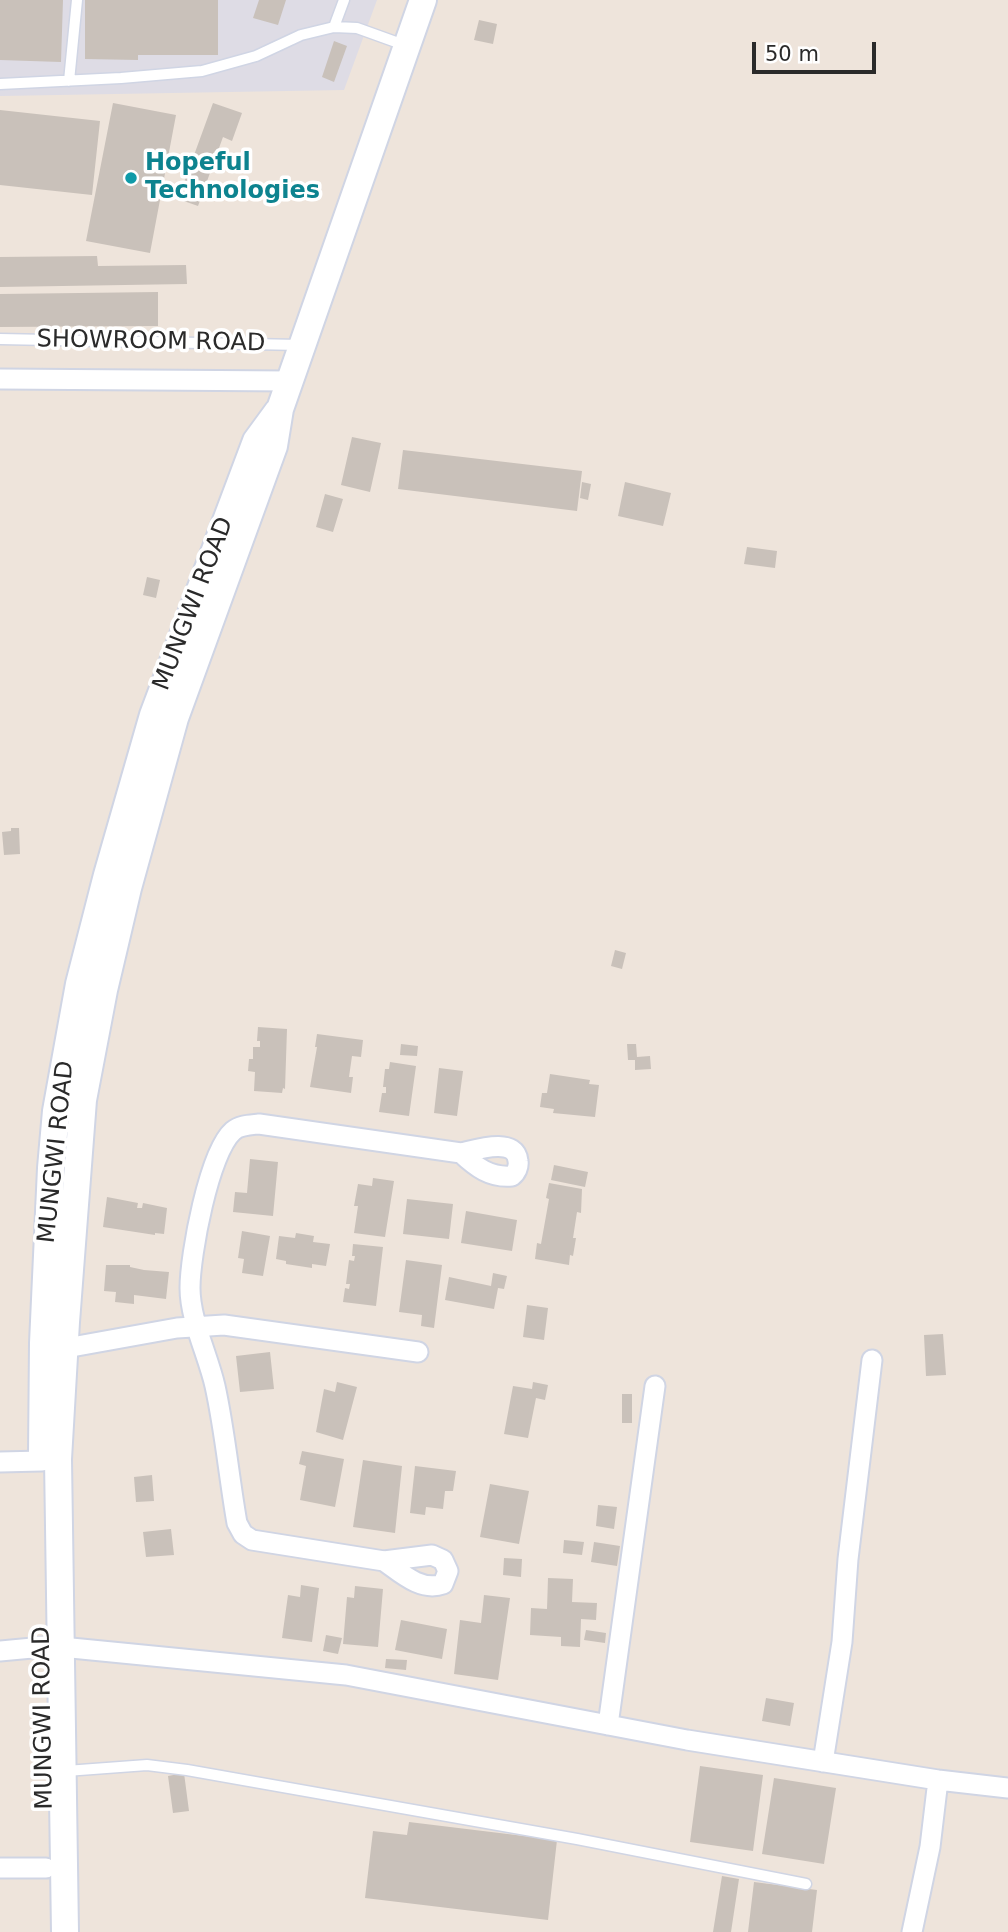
<!DOCTYPE html>
<html>
<head>
<meta charset="utf-8">
<style>
  body { margin:0 }
  #map { position:relative; width:1008px; height:1932px; overflow:hidden; background:#eee4db; font-family:"DejaVu Sans",sans-serif }
  canvas { display:block }
  .scale { position:absolute; left:752px; top:42px; width:124px; height:32px; box-sizing:border-box; border:4px solid #2a2a2a; border-top:0; padding-left:9px; font-size:21px; line-height:24px; white-space:nowrap; color:#2a2a2a; -webkit-text-stroke:5px #fff; paint-order:stroke }
</style>
</head>
<body>
<div id="map">
<canvas width="1008" height="1932"></canvas>
<div class="scale">50 m</div>
</div>
<script>
const c = document.querySelector('canvas').getContext('2d');
c.lineJoin = 'round';
function fillPath(path, color) { c.fillStyle = color; c.fill(path, 'evenodd'); }
function strokePath(path, color, width, dash) { c.strokeStyle = color; c.lineWidth = width; c.lineCap = dash ? 'butt' : 'round'; c.setLineDash(dash || []); c.stroke(path); }
function label(font, color, halo, rows, align = 'center') {
  c.font = font + ' "DejaVu Sans",sans-serif'; c.lineWidth = 7; c.setLineDash([]); c.textBaseline = 'middle'; c.strokeStyle = halo; c.fillStyle = color; for (const [text, x, y, turn = 0] of rows) {
    c.save(); c.translate(x, y); c.rotate((+turn || 0) * Math.PI / 180); c.textAlign = isNaN(turn) ? turn : align; if (halo) c.strokeText(text, 0, 0); c.fillText(text, 0, 0); c.restore();
  }
}
const industrial = new Path2D(`
  M0 0H377L344 90 0 96Z`);
const building = new Path2D(`
  M0 0H63L61 62 0 60Z
  M85 0H218V55H138V60L85 59Z
  M259 0H286L278 25 253 18Z
  M479 20 497 24 493 44 474 40Z
  M334 41 347 46 334 82 322 77Z
  M113 103 176 115 150 253 86 241Z
  M213 103 242 113 232 141 223 137 198 206 178 199Z
  M0 110 100 121 92 195 0 185Z
  M97 256 98 266 186 265 187 284 0 287V257Z
  M158 292V326L0 327V294Z
  M352 437 381 443 370 492 341 485Z
  M403 450 582 471 577 511 398 489Z
  M582 482 591 484 588 500 580 498Z
  M625 482 671 493 663 526 618 516Z
  M325 494 343 499 333 532 316 527Z
  M747 547 777 551 775 568 744 564Z
  M147 577 160 580 156 598 143 595Z
  M11 828H19L20 854 4 855 2 832 11 831Z
  M615 950 626 953 622 969 611 966Z
  M258 1027 287 1029 285 1089 283 1088 282 1093 254 1091 255 1072 248 1071 249 1059H253V1047H260V1041H257Z
  M317 1034 363 1040 361 1057 352 1056 349 1077H353L351 1093 310 1087 317 1047H315Z
  M401 1044 418 1046 417 1056 400 1055Z
  M627 1044H636L637 1057 650 1056 651 1069 635 1070V1060H628Z
  M390 1062 416 1066 409 1116 379 1112 382 1093H386V1087H383L385 1069H389Z
  M439 1068 463 1071 457 1116 434 1113Z
  M550 1074 590 1080 589 1084 599 1085 595 1117 553 1113 554 1109 540 1107 542 1093H547Z
  M250 1159 278 1162 273 1216 233 1212 235 1192 247 1193Z
  M554 1165 588 1172 585 1187 551 1180Z
  M373 1178 394 1181 385 1237 354 1233 358 1206H354L358 1184 372 1186Z
  M549 1183 582 1189 581 1213 577 1212 573 1238H576L573 1256 570 1255 569 1265 535 1259 537 1243 541 1244 549 1199 546 1198Z
  M107 1197 138 1203 137 1208H142L143 1203 167 1208 164 1234 155 1233V1235L103 1227Z
  M407 1199 453 1204 449 1239 403 1234Z
  M466 1211 517 1220 512 1251 461 1243Z
  M242 1231 270 1236 263 1276 242 1273 244 1259 238 1258Z
  M296 1233 314 1236 313 1242 330 1244 326 1266 312 1264V1268L286 1264V1261L276 1259 279 1236 295 1238Z
  M353 1244 383 1247 376 1306 343 1302 345 1288 349 1289 350 1284H346L349 1260 354 1261 355 1256H352Z
  M406 1260 442 1265 434 1328 421 1326 422 1315 399 1312Z
  M106 1265H130V1267L144 1270 169 1272 166 1299 134 1295V1304L115 1302 116 1292 104 1291Z
  M493 1273 507 1276 504 1289 498 1288 494 1309 445 1300 449 1277 491 1286Z
  M527 1305 548 1308 544 1340 523 1337Z
  M943 1334 946 1375 926 1376 924 1335Z
  M270 1352 274 1389 240 1392 236 1356Z
  M337 1382 357 1387 343 1440 316 1432 324 1389 335 1392Z
  M533 1382 548 1385 545 1400 536 1398 528 1438 504 1434 513 1386 532 1389Z
  M622 1394H632V1423H622Z
  M302 1451 344 1459 335 1507 300 1500 306 1466 299 1464Z
  M363 1460 402 1466 395 1533 353 1527Z
  M415 1466 456 1471 453 1491H445L443 1509 426 1507 425 1515 410 1513Z
  M152 1475 154 1501 136 1502 134 1477Z
  M490 1484 529 1491 519 1544 480 1537Z
  M598 1505 617 1507 614 1529 596 1526Z
  M171 1529 174 1555 146 1557 143 1532Z
  M564 1540 584 1542 582 1555 563 1553Z
  M594 1542 620 1546 617 1566 591 1562Z
  M504 1558 522 1559 521 1577 503 1575Z
  M548 1578 573 1579 572 1602 597 1603 596 1620 581 1619 580 1647 561 1646V1637L530 1635 531 1608 547 1609Z
  M301 1585 319 1588 312 1642 282 1638 288 1595 300 1597Z
  M355 1586 383 1589 378 1647 343 1644 347 1597 354 1598Z
  M484 1595 510 1598 498 1680 454 1674 460 1620 481 1623Z
  M401 1620 447 1629 442 1659 395 1650Z
  M586 1630 606 1633 605 1643 584 1640Z
  M326 1635 342 1638 338 1654 323 1651Z
  M386 1659 407 1660 406 1670 385 1668Z
  M766 1698 794 1703 790 1726 762 1721Z
  M700 1766 763 1775 753 1851 690 1842Z
  M184 1773 189 1811 173 1813 168 1776Z
  M774 1778 836 1788 824 1864 762 1854Z
  M409 1822 557 1840 548 1920 365 1898 373 1831 407 1835Z
  M722 1876 739 1879 731 1932H713Z
  M754 1882 817 1890 812 1932H748Z`);
const lane = new Path2D(`
  M334 27 344 0
  M69 81 77 0
  M0 84 121 78 202 71 256 56 301 35 334 27 357 28 407 46
  M0 339 300 345
  M66 1771 147 1765 187 1770 577 1839 806 1884`);
const street = new Path2D(`
  M0 379 290 381
  M66 1348 177 1328 224 1325 418 1352
  M0 1462 42 1461
  M384 1561C401 1573 421 1592 443 1584L448 1571 443 1560 432 1555 384 1561 252 1540 243 1534 237 1523C229 1478 225 1431 215 1386 208 1355 190 1320 190 1288 190 1255 209 1152 233 1131 240 1125 250 1125 259 1124L461 1153C475 1150 516 1136 518 1161 519 1167 516 1173 512 1176 490 1178 476 1167 461 1153
  M61 1647 346 1675 687 1740 938 1780 1008 1788
  M0 1651 43 1647
  M608 1725 655 1386
  M823 1762 842 1642 848 1559 872 1360
  M0 1868H46
  M912 1932 930 1847 938 1780`);
const secondary = new Path2D(`
  M42 1454 43 1343 51 1168 56 1111 79 984 107 875 153 715 256 441 278 411
  M65 1932 58 1459 66 1322 83 1100 104 990 128 888 175 718 274 446 280 409 423 0`);
const markers = [
  [131,178,7,"#0f9aa8"]
];
const cultureNames = [
  ["Hopeful",145,164],
  ["Technologies",145,192]
];
const streetNames = [
  ["SHOWROOM ROAD",151,342,1],
  ["MUNGWI ROAD",194,604,-69],
  ["MUNGWI ROAD",57,1152,-84],
  ["MUNGWI ROAD",44,1718,-91]
];
fillPath(industrial, '#dedce5');
fillPath(building, '#c9c1ba');
strokePath(lane, '#d0d5e4', 13);
strokePath(street, '#d0d5e4', 23);
strokePath(secondary, '#d0d5e4', 30);
strokePath(lane, '#fff', 10);
strokePath(street, '#fff', 19);
strokePath(secondary, '#fff', 26);
for (const [x, y, r, color] of markers) { const dot = new Path2D(); dot.arc(x, y, r, 0, 2 * Math.PI); c.fillStyle = color; c.fill(dot); strokePath(dot, '#fff', 2.5); }
label('bold 24px', '#0d838f', '#fff', cultureNames, 'left');
label('24px', '#2a2a2a', '#fff', streetNames);
</script>
</body>
</html>
